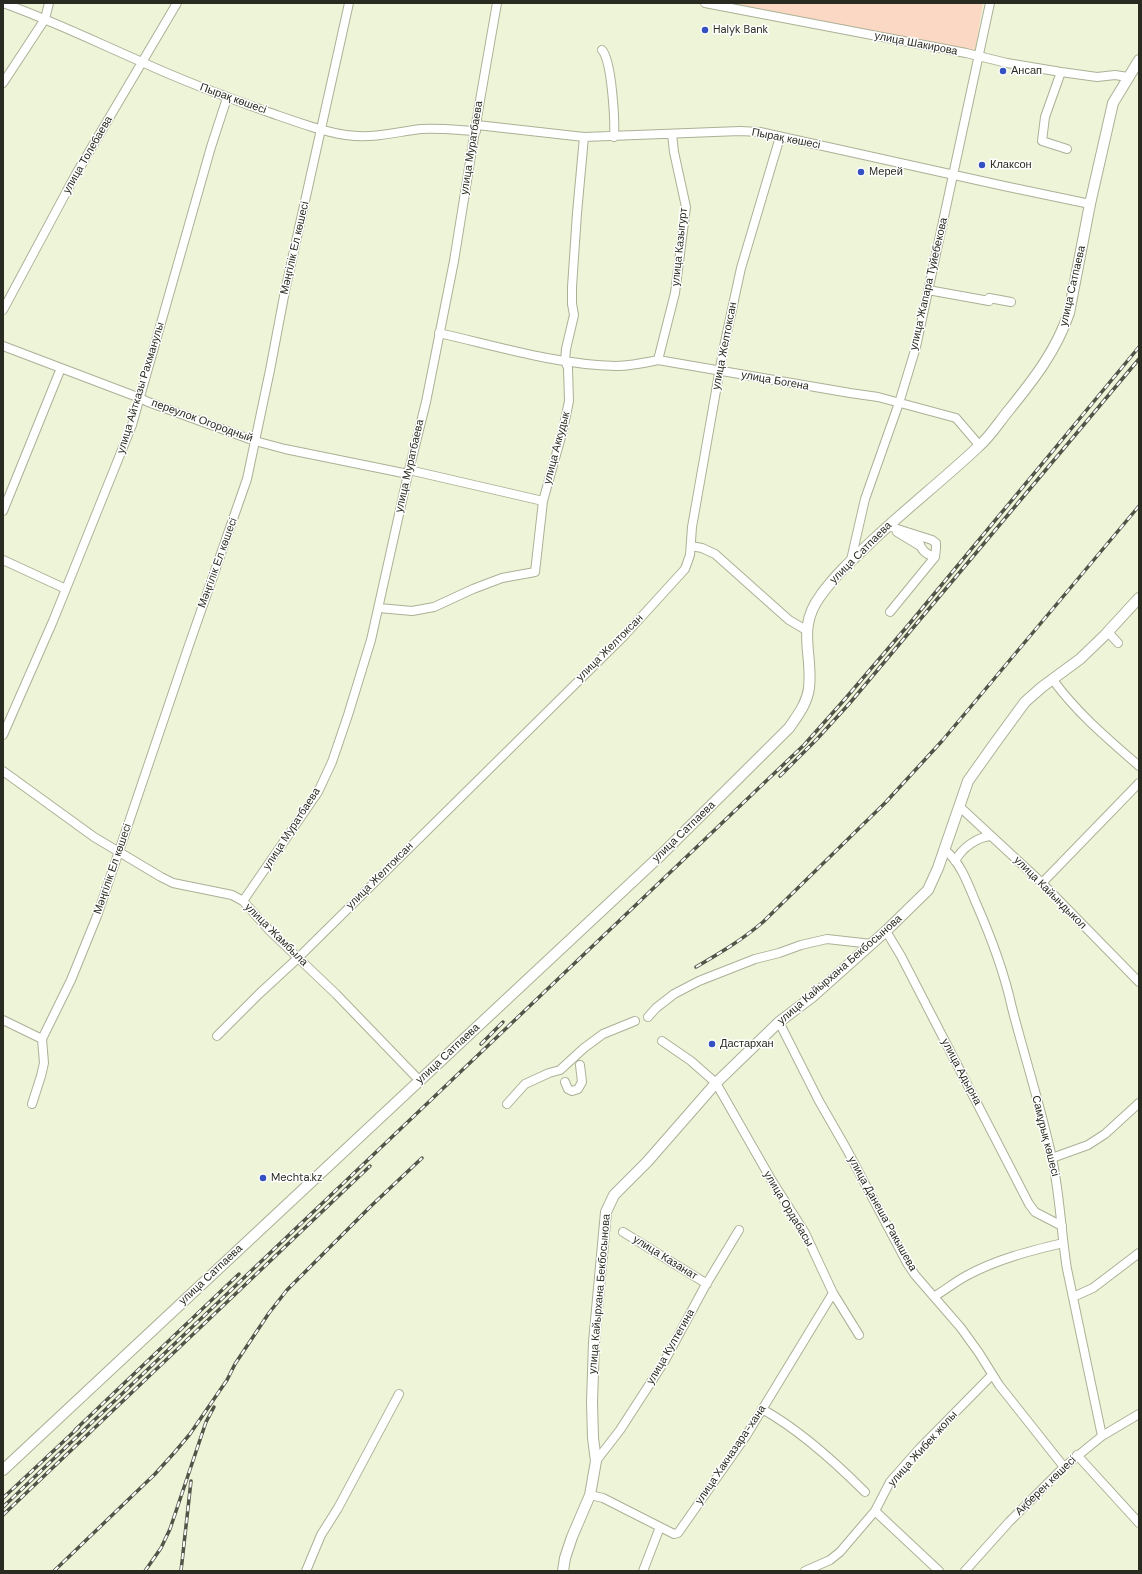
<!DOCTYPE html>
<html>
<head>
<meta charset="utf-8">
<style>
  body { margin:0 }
  #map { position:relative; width:1142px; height:1574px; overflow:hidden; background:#eef4d8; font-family:"DM Sans",sans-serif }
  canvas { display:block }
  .frame { position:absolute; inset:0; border:4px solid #292b20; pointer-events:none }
</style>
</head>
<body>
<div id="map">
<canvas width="1142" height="1574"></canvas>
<div class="frame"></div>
</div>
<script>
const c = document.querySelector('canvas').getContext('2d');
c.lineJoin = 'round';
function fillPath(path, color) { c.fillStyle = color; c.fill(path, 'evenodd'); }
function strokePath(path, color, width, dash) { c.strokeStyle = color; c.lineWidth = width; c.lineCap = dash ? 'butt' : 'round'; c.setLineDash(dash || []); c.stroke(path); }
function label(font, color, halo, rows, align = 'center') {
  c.font = font + ' "DM Sans",sans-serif'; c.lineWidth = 3; c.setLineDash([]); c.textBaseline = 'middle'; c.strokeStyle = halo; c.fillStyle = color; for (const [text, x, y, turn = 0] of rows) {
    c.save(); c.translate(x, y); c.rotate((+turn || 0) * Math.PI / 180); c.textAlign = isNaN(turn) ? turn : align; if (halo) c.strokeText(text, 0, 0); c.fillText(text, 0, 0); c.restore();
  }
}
const green = new Path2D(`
  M731 3H983L975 52Z`);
const minor = new Path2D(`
  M3 3C51 20 96 42 142 62 183 81 226 97 268 112 294 121 320 131 346 135 374 139 395 132 421 129 439 128 458 130 476 131
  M705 3 966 53 1007 63 1061 72 1097 77 1115 75 1128 77
  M602 50C612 61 615 121 614 137
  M1061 72 1045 117 1042 141 1067 149
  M3 83 45 19 49 3
  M477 125 584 137 740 131 760 132 1004 186 1090 204
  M928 290 989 301
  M989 298 1011 302
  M3 310 76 174 177 3
  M439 333C496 346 558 365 616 366 630 366 644 363 658 360L850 393 878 397 956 418 980 446
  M3 346 140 398 148 402 255 441 285 449 408 474
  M658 360 675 293 686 207 674 152 672 134
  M409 470 543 501
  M3 511 61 368
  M888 526 932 540 936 543V548L935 557 890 612
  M897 532 920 546
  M919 542C921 550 927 555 935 557
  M691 546 702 548 715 554 789 620 806 630
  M3 560 66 589
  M851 560 865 499 899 403 916 347 990 3
  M379 608 412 611 434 607 473 589 502 578 535 572 543 501 563 430 569 401 568 368 565 361 566 349 574 315 572 304V287L577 213 584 137
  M1108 632 1118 643
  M1053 680C1077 713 1108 739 1139 766
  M3 735 53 621 132 425 211 147 227 98
  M3 771 94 837 161 877 173 883 232 895 243 901 270 931 336 994 419 1080
  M960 807 1042 883 1139 982
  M945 850C961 863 968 884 976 903 991 937 1004 971 1012 1008 1025 1058 1041 1108 1052 1158 1060 1195 1061 1232 1067 1269L1102 1436
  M955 861C962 848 977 837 991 836
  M1042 883 1139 783
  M243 901 318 792 332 762 348 715 371 640 408 474 426 402 454 261 479 106 497 3
  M886 931 901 956 1029 1204 1035 1212 1062 1226
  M648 1017 656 1008 674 994 699 981 755 959 779 953 801 945 827 939 872 944
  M3 1020 42 1039
  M779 1022 819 1101 846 1148 907 1263 915 1275 961 1328 979 1353 999 1385 1064 1467
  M217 1036 259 994 298 958 623 637 685 569 690 555 692 527 723 351 741 268 780 137
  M662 1041 691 1061 716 1083 772 1181 805 1233 833 1293 859 1335
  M565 1082 568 1089 572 1091 578 1089 582 1082 580 1065
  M32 1104 41 1076 44 1063 42 1039 71 980 97 916 188 648 247 479 270 370 285 291 349 3
  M507 1104 525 1084 549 1073 560 1070 584 1048 603 1034 635 1021
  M1052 1158 1088 1145 1105 1134 1139 1103
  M623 1232 707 1284
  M935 1296C945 1290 955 1282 966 1276 997 1259 1030 1251 1063 1243
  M1073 1297 1093 1288 1139 1253
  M762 1409C800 1430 834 1461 865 1492
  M1077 1455 1139 1523
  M596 1461 620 1430 664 1362 704 1288 739 1230
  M590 1495 603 1498 674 1534 678 1533 746 1436 833 1293
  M875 1511 939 1571
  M306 1571 321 1535 338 1508 399 1394
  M643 1571 660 1527
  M805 1571 830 1560 840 1552 875 1511 890 1482 920 1448 992 1375
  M965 1571 1009 1522 1064 1467 1102 1436 1139 1414`);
const tertiary = new Path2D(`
  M3 1470 661 855 789 728C797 716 807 704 809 688 813 653 796 628 821 595 836 574 855 557 873 540 907 508 944 479 978 447 990 437 999 422 1009 410 1034 379 1056 351 1069 313L1090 204 1113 103 1139 60
  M563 1571 565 1558 572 1537 590 1495 596 1461 593 1438 592 1402 594 1342 606 1212 614 1195 647 1162 716 1083 779 1022 812 997 886 931 928 890 938 868 968 781 995 743 1025 702 1042 687 1080 659 1105 635 1139 598`);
const rail = new Path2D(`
  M780 776 817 739 849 704 1139 359
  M696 967C720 953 742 940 763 922L885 803 908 778 942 741 1139 506
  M481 1044 503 1022
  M75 1430 239 1274
  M3 1498 79 1427
  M3 1507 804 745 845 699 910 623 1139 347
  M3 1515 370 1166
  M54 1571 155 1474 174 1453 190 1434 227 1380 235 1364 269 1313 287 1290 370 1207 422 1158
  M145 1571 161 1548 170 1529 206 1422 214 1407
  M181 1571 191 1481`);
const markers = [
  [705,30,4,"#3450c2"],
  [1003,71,4,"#3450c2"],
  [982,165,4,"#3450c2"],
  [861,172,4,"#3450c2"],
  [712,1044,4,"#3450c2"],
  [263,1178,4,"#3450c2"]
];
const poiNames = [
  ["Halyk Bank",713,30],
  ["Ансап",1011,71],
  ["Клаксон",990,165],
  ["Мерей",869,172],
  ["Дастархан",720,1044],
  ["Mechta.kz",271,1178]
];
const streetNames = [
  ["улица Шакирова",916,44,11],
  ["Пырақ көшесі",233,99,20],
  ["Пырақ көшесі",786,139,11],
  ["улица Муратбаева",472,148,-81],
  ["улица Толебаева",88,155,-60],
  ["улица Казыгурт",680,247,-84],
  ["Мәңгілік Ел көшесі",295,248,-77],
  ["улица Жапара Туйебекова",929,284,-77],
  ["улица Сатпаева",1073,286,-77],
  ["улица Желтоксан",725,346,-79],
  ["улица Богена",775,381,10],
  ["улица Айтказы Рахманулы",141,388,-73],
  ["переулок Огородный",202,421,20],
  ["улица Аккудык",557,448,-75],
  ["улица Муратбаева",410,466,-77],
  ["улица Сатпаева",861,553,-45],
  ["Мәңгілік Ел көшесі",218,563,-70],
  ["улица Желтоксан",610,648,-45],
  ["улица Муратбаева",292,829,-57],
  ["улица Сатпаева",684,832,-44],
  ["Мәңгілік Ел көшесі",113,869,-71],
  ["улица Желтоксан",380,876,-45],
  ["улица Кайындыкол",1050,893,45],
  ["улица Жамбыла",276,935,45],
  ["улица Кайырхана Бекбосынова",840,970,-41],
  ["улица Сатпаева",448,1054,-43],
  ["улица Адырна",961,1072,62],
  ["Самұрық көшесі",1045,1136,76],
  ["улица Ордабасы",788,1209,59],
  ["улица Данеша Ракышева",882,1214,61],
  ["улица Казанат",665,1258,32],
  ["улица Сатпаева",211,1275,-43],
  ["улица Кайырхана Бекбосынова",600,1294,-85],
  ["улица Култегина",671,1347,-60],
  ["улица Жибек жолы",923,1449,-48],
  ["улица Хакназара-хана",731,1455,-56],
  ["Ақберен көшесі",1046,1486,-44]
];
fillPath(green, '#fad8c3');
strokePath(minor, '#abb196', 10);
strokePath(tertiary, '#abb196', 12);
strokePath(minor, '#fff', 8);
strokePath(tertiary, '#fff', 10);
strokePath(rail, '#515446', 3.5);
strokePath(rail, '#fff', 2, [6]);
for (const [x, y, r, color] of markers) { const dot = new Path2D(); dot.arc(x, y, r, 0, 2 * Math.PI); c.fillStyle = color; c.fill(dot); strokePath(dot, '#fff', 1.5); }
label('11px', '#292b20', '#fff', poiNames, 'left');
label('11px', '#292b20', '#fff', streetNames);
</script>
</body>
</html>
